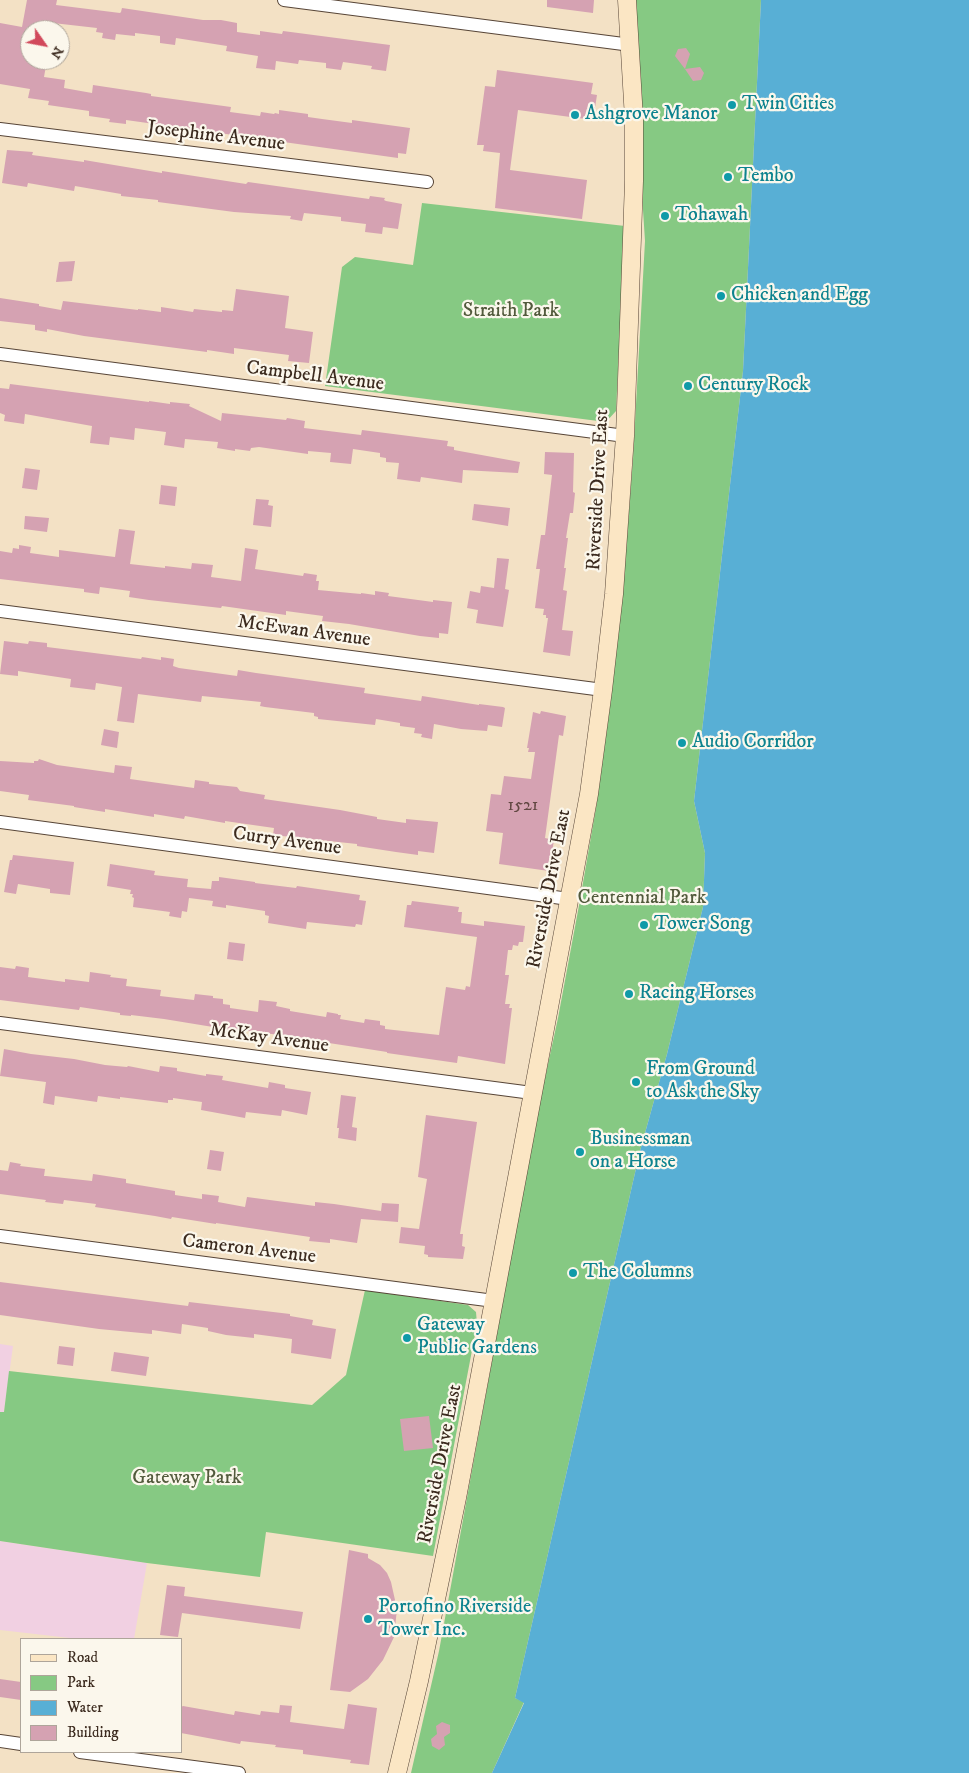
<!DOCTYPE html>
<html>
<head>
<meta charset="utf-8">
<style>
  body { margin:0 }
  #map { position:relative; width:969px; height:1773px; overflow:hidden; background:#f3e1c5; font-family:"IM FELL DW Pica",serif }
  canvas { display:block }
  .legend { position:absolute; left:20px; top:1638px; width:162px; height:115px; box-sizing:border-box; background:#fbf7ec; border:1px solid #aea59a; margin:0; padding:6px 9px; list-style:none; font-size:15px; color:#3b2a1e }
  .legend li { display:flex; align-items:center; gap:10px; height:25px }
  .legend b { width:25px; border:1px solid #aea59a }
  .north { position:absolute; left:20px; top:20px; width:50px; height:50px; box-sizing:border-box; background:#fbf7ec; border:1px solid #aea59a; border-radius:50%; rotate:123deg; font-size:14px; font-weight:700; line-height:20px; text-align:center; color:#3b2a1e }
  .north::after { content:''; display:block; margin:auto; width:18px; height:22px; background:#d1495b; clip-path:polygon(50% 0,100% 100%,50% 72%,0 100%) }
</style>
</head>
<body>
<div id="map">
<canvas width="969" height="1773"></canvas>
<ul class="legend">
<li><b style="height:6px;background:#fbe6c4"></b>Road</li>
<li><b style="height:14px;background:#86c983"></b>Park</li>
<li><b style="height:14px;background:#58afd5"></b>Water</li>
<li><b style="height:14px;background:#d5a2b2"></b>Building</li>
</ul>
<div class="north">N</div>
</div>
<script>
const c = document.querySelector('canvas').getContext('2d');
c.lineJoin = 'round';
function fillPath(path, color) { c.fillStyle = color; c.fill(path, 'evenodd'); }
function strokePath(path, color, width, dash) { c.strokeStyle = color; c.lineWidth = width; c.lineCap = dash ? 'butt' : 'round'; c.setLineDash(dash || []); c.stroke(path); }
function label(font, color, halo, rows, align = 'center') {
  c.font = font + ' "IM FELL DW Pica",serif'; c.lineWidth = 4.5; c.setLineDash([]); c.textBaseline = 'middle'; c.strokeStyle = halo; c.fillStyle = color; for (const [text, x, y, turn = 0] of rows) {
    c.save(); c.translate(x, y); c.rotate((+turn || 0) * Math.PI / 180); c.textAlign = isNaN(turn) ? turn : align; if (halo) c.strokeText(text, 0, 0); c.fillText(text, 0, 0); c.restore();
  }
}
const built = new Path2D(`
  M0 1344 13 1346 4 1412H0Z
  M0 1541 147 1563 134 1639H79L0 1630Z`);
const green = new Path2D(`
  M636 0H761L743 371 694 801 705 853 703 907 667 1054 640 1151 515 1698 524 1702 492 1773H411L439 1651 537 1115 558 1018 580 900 596 808 610 706 622 602 633 459 645 241 641 179V118Z
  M422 203 625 226 616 411 606 422 325 386 342 267 355 257 413 265Z
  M365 1290 468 1305 476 1312 477 1324 433 1556 266 1532 260 1577 147 1563 0 1541V1412H4L9 1371 312 1405 346 1375Z`);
const water = new Path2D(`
  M761 0H969V1773H492L524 1703 515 1698 640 1151 667 1054 703 907 705 853 694 801 743 371Z`);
const building = new Path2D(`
  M27 0H57L56 5 120 13 121 12 122 8 203 20H221L237 23V32L260 35V31L282 34 283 31 390 45 386 71 371 69 372 66 343 62 341 70 326 68V63L299 60 298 64 276 61 275 70 256 68 258 56 226 51 227 46 176 38 175 45 160 43V36L135 33V36L116 34 115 40 102 38 103 33 96 32 97 28 53 23 52 30H30V60H47L44 77 65 80 64 88 92 93 93 85 146 93 151 94V96L231 107 230 112 260 116 261 112 274 114 275 113 279 114V110L308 114V117L322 119 352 123V120L410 128 406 154 398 153V158L126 120V124L109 122 110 119 89 116V111L48 105 49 101 28 98 30 89 0 84V23L22 27Z
  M547 0H594L593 13 547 7Z
  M686 48 690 54 685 69 675 56 678 49Z
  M700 67 704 73 701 80 693 81 685 69Z
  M497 70 593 83 591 94 597 95 593 120 518 110 510 170 587 180 582 219 495 208 500 153 483 151 484 145H477L485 86 495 87Z
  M7 150 33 152 32 155 84 162V160L162 173V171L246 184 248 182 369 199 370 196 385 198 384 200 386 201 402 204 398 229 383 227 382 234 365 232 366 224 341 221V217L304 213 302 221 290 219 291 216 234 212 158 202V200L121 196V194L75 186 74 191 28 183 27 187 2 183Z
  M75 261 72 281 56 282 59 262Z
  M236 289 289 296 285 328 313 332 309 363 288 361 289 355 234 348V354L207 350V352L84 336 47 329V332L35 330V325L0 321V298L39 304V306L61 310 63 301 138 310V309L161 312V307L193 312 194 309 222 312V310L233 311Z
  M10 384 149 402V401L170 404V402L190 404 189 406 221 421 222 413 286 420 287 418 305 421 304 428 361 435 362 430 448 441 447 446 454 447V450L520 462 518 473 463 470 462 483 421 477 420 482 397 479 399 463 386 462V458L380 457V453L353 449 351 464 330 462 331 453 308 451V454L259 447 251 448 250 451 235 449V451L217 448 218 442 185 439 184 448 164 445 166 432 135 428 134 440 110 437 109 445 90 443 92 426 25 414 24 424 4 421 5 415 0 413V388L9 389Z
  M545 452 574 453 573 492 575 493 573 513H570L566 538H568L564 568H566L563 590 567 591 562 630 573 631 570 656 543 652 548 618H546V615H543L544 609 535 608 540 569H536L541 535H545L552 475 544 474Z
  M25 468 40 470 37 490 22 488Z
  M161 485 177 487 175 506 159 504Z
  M256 499 269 500 268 505 273 506 271 527 253 525Z
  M474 504 510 508 508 526 472 520Z
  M25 516 49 518 47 532 24 529Z
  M119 529 135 531 130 564 165 568V566L191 569 192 563 213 565 211 577 241 581 245 548 258 550 255 569 303 576 304 573 317 575 316 581H319L318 590 361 594V593L375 595V591L389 593 388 596 433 602V600L452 602 448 634 439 633V638L420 636 349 624 322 621 323 616 286 611V615L222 606 221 608 149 600 129 597 130 591 100 587 99 594 84 592V589L0 579V551L12 553 13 548 19 549V545L31 547 30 553 59 557V550L115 557Z
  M497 558 509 559 505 589 509 590 503 627 476 623 478 610 467 608 470 591 480 593 481 586 494 588Z
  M4 641 28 644 29 641 47 643V647L141 659 142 657 161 660V657L174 659 173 666 179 668 237 676 238 670 256 673 365 688 364 693 421 701 422 696 479 705V704L503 707 505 708 502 727 488 725 487 731 461 729 434 724 432 739 421 737 422 734 414 733 415 728 400 726V723L376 719 375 725 318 719V717L314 716V713L265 707 260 706 261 702 202 696 201 702 138 694 134 723 117 721 122 687 96 683 95 690 70 687 71 679 18 671V676L0 674Z
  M541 711 566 716 563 736 559 735 545 838 554 840 549 871 499 864 503 833 486 831 491 794 501 795 504 776 531 779 535 752H528L529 748H527L533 712 540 714Z
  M104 729 119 732 117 748 101 745Z
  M39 759 57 765 114 773 115 765 132 767 130 779 194 788 195 780 209 782V784L237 787 240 791 265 795 264 799 340 810 377 817V819L406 823V819L438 822 434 853 418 851V855L396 852 357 846V844L273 835 274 828 225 821V823L185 816 184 819 154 814V817L105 809V812L74 807V806L28 800 29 795 0 791V761L34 763V761H38Z
  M13 855 74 862 70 895 50 893V889L18 884 16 894 4 892 10 860H12Z
  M110 864 155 871 154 875 188 879 187 887 211 889 212 881H219V877L255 882V883L296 888 297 886 360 895 359 900 366 901 362 925 356 924 355 927 307 922 306 929 268 923 269 916 265 915V911L226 905V908L212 906 213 901 189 898 187 912 182 911 181 918 169 916 170 912 133 907 134 898 132 897 133 894H130L131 890 107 886Z
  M412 901 459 907 458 912H462L461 923 484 926V921L525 926 523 942H519L518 946 513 945 512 950H508L505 975H509L505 1004H510L509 1008H512L505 1064 458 1056 457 1063 387 1053V1052L355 1047 296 1038V1040L279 1036V1035L250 1031H243V1033L213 1030V1027L164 1019 131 1015V1016L120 1015V1013L80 1007 79 1010 0 1000V967L15 969 16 966 29 968 28 977 65 982V979L89 982 90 972 111 975 110 977 127 979 126 986 161 990 160 996 194 1000 195 994 213 996V998L223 999V1004L230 1005V1008L258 1012 259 1000 277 1002 276 1006 290 1009V1011L326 1017 327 1012 338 1014V1015H341L340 1019 364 1023 365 1019 380 1021V1025L385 1026V1029L439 1035 446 987 465 990 466 986 470 987 477 937 404 927 407 905H411Z
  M229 942 245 944 243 961 227 959Z
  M4 1049 31 1054 74 1059 105 1065 127 1067 128 1066 159 1072 160 1066 177 1068V1071L206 1076V1074L223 1076 222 1080 268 1088 269 1082 285 1085V1088L311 1092 307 1115 282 1110 281 1116 246 1112 245 1118 201 1110 202 1102 173 1098V1100H168V1103L120 1097V1099L98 1096 97 1102 55 1096 54 1105 43 1103 46 1082 0 1076Z
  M341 1095 356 1097 352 1127 357 1128 356 1141 338 1138 339 1128H337Z
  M426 1115 477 1122 460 1234H463L462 1246 465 1247 463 1259 428 1257V1255L424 1254 425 1246 399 1243 401 1227 419 1229 427 1179 418 1177Z
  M210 1150 224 1152 221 1171 207 1169Z
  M10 1162 21 1164 20 1166 45 1169 44 1176H46L92 1181 93 1174 126 1179V1183L175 1191V1195L202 1199V1194L219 1196 218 1202 245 1207 247 1197 315 1206V1202L334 1204 381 1211 382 1203 399 1204 398 1222 361 1219 357 1243 330 1239V1243L309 1241 310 1237 216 1223V1224L172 1217 171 1219 155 1216 95 1207 96 1204 64 1200 63 1204 45 1202 46 1200 0 1194V1170L8 1171Z
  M0 1282 188 1306 189 1302 290 1314V1316L313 1320 312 1325 336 1329 331 1359 291 1353 292 1339 254 1334V1338L226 1335 208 1331V1328L182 1324 181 1334 152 1330V1334L99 1329 0 1315Z
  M59 1346 75 1348 73 1366 57 1364Z
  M114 1352 149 1357 146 1376 111 1371Z
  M429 1416 433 1448 404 1451 400 1419Z
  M349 1550 368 1554V1558L380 1565 387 1573 391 1582 397 1609 394 1637 383 1660 368 1679 350 1692 330 1690Z
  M167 1585 185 1587 184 1596 303 1612 300 1629 182 1613 178 1637 160 1635Z
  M0 1679 21 1682V1700L0 1697Z
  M348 1704 377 1708 369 1765 350 1763 351 1760 303 1754V1750L275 1747 276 1745 241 1741 240 1744 181 1733V1707L183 1706 234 1715 235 1711 260 1715 261 1711 279 1713 280 1705 292 1706 290 1722 344 1729Z
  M442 1722 450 1725V1733L444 1737 445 1745 439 1750 432 1746 431 1739 437 1734 436 1726Z`);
const minor = new Path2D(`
  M284 0 631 45
  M0 129 427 182
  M0 354 625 436
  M0 611 603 690
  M0 822 569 899
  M0 1023 532 1093
  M0 1236 494 1301
  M0 1741 21 1744
  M80 1752 239 1773`);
const secondary = new Path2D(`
  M397 1773 419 1681 457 1498 589 794 603 690 614 594 625 436 634 181V119L627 0`);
const markers = [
  [732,105,5,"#0f9aa8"],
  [575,115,5,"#0f9aa8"],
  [728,177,5,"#0f9aa8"],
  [665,216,5,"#0f9aa8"],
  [721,296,5,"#0f9aa8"],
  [688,386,5,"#0f9aa8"],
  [682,743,5,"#0f9aa8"],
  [644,925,5,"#0f9aa8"],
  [629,994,5,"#0f9aa8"],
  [636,1082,5,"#0f9aa8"],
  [580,1152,5,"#0f9aa8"],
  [573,1273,5,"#0f9aa8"],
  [407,1338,5,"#0f9aa8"],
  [368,1619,5,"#0f9aa8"]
];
const numberNames = [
  ["1521",523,806]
];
const cultureNames = [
  ["Twin Cities",742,105],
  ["Ashgrove Manor",585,115],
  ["Tembo",738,177],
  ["Tohawah",675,216],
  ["Chicken and Egg",731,296],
  ["Century Rock",698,386],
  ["Audio Corridor",692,743],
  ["Tower Song",654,925],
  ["Racing Horses",639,994],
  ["From Ground",646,1070],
  ["to Ask the Sky",646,1093],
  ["Businessman",590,1140],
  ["on a Horse",590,1163],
  ["The Columns",583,1273],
  ["Gateway",417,1326],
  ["Public Gardens",417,1349],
  ["Portofino Riverside",378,1608],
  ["Tower Inc.",378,1631]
];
const streetNames = [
  ["Josephine Avenue",216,137,7],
  ["Campbell Avenue",315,377,7],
  ["Riverside Drive East",599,490,-87],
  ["McEwan Avenue",304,632,8],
  ["Curry Avenue",287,842,8],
  ["Riverside Drive East",550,889,-79],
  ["McKay Avenue",269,1039,8],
  ["Cameron Avenue",249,1250,7],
  ["Riverside Drive East",441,1464,-79]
];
const parkNames = [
  ["Straith Park",511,312],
  ["Centennial Park",642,899],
  ["Gateway Park",187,1479]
];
fillPath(built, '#f1d0e2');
fillPath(green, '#86c983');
fillPath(water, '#58afd5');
fillPath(building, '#d5a2b2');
strokePath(minor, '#574537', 14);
strokePath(secondary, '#574537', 19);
strokePath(minor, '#fff', 12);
strokePath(secondary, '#fbe6c4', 18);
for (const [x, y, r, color] of markers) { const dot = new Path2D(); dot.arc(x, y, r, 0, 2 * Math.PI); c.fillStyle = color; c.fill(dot); strokePath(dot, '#fbf7ec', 2); }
label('18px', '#624843', null, numberNames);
label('20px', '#0d838f', '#fbf7ec', cultureNames, 'left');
label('20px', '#3b2a1e', '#fbf7ec', streetNames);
label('20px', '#525a3c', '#fbf7ec', parkNames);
</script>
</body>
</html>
